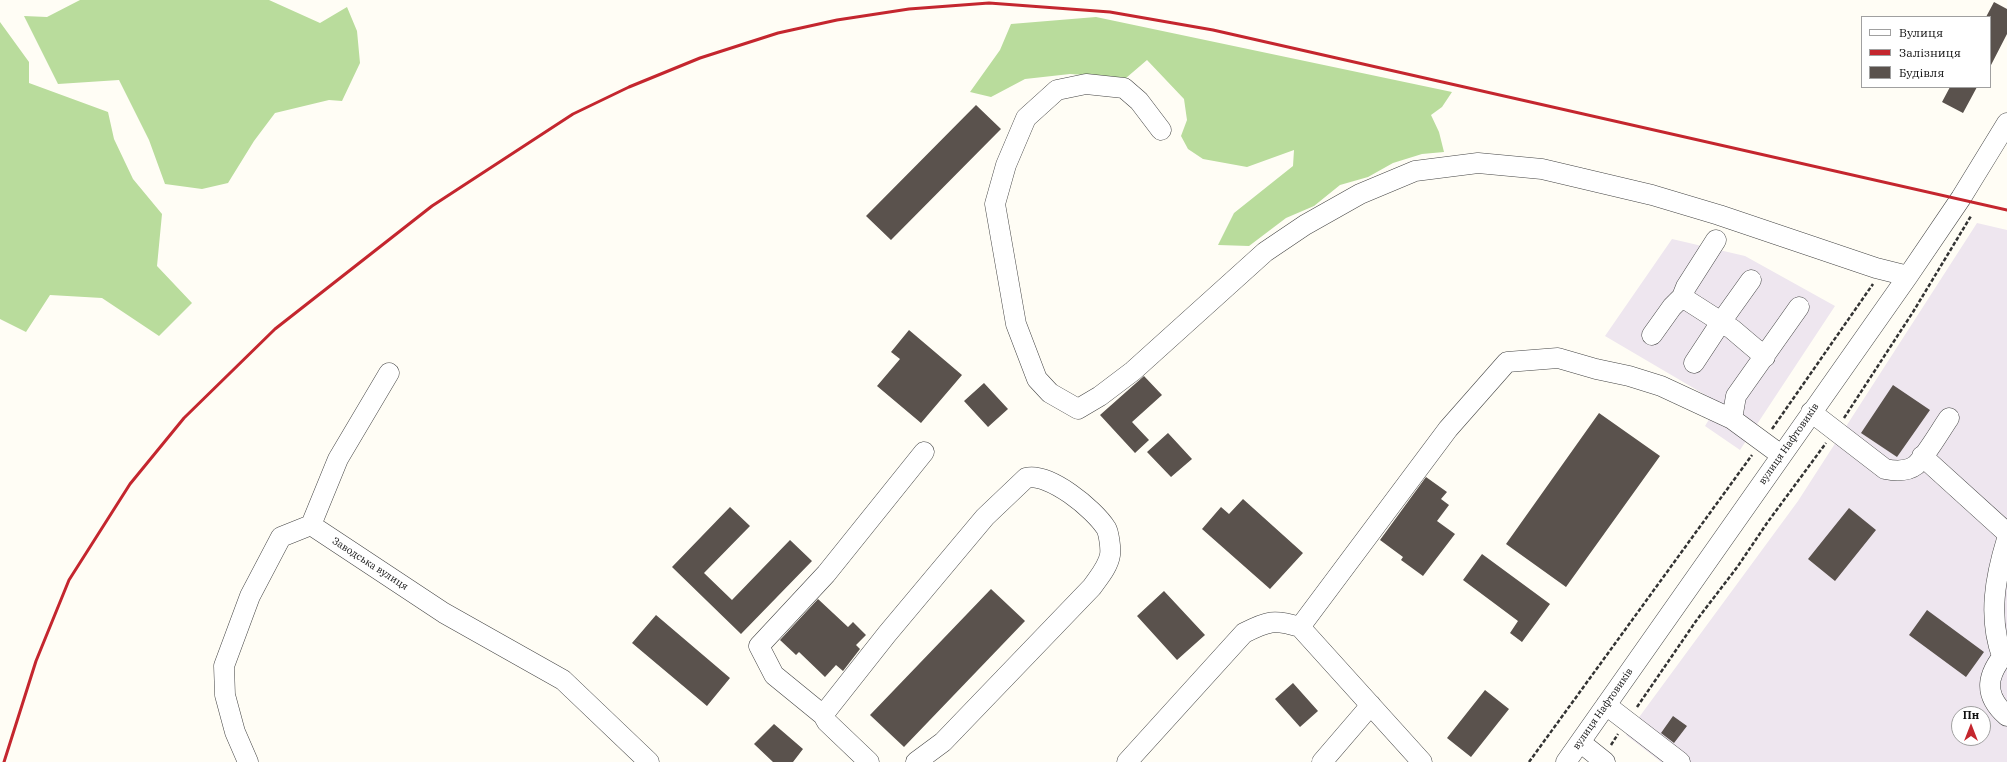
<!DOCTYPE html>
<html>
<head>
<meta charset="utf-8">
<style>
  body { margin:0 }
  #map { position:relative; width:2007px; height:762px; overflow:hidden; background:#fffdf5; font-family:"IBM Plex Serif",serif }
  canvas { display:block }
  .legend { position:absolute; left:1861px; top:16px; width:130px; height:72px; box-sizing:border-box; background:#fff; border:1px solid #a0a0a0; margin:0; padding:5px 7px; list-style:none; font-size:12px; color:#111 }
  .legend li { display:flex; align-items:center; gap:8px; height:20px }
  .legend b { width:20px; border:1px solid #a0a0a0 }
  .north { position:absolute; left:1951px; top:706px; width:40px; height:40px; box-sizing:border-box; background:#fff; border:1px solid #a0a0a0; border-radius:50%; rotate:0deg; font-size:11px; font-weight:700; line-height:16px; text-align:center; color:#111 }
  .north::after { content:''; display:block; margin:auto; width:14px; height:18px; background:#c4262e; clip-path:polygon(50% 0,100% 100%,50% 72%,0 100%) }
</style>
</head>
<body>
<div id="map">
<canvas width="2007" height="762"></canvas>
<ul class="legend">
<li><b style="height:5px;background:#fff"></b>Вулиця</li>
<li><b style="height:5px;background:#c4262e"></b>Залізниця</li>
<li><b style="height:11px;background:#5a524d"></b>Будівля</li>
</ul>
<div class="north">Пн</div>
</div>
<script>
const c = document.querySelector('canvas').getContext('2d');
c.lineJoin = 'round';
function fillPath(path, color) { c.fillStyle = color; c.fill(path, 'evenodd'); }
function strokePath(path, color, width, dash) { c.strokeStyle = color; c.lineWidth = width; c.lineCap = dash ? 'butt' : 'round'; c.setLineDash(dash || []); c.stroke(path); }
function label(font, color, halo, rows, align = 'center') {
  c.font = font + ' "IBM Plex Serif",serif'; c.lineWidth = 4; c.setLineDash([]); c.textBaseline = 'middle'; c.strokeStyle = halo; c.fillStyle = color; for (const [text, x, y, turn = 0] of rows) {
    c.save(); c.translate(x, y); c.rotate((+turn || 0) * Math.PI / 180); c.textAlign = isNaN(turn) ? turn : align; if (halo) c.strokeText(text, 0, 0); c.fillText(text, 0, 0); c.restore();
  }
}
const industrial = new Path2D(`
  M1977 223 2007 230V762H1661L1626 735 1798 501ZM1959 714H1983V738H1959Z
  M1672 239 1745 256 1835 306 1740 450 1705 426 1719 403 1605 336Z`);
const forest = new Path2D(`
  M80 0H269L320 23 347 7 357 31 360 63 342 101 329 100 275 113 254 141 228 183 202 189 165 184 149 140 119 80 58 84 24 16 47 17Z
  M1096 17 1452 92 1442 107 1431 115 1439 132 1444 152 1422 154 1393 163 1368 177 1340 185 1314 206 1286 218 1249 246 1218 245 1234 213 1293 166 1294 150 1247 167 1203 159 1188 149 1181 136 1187 120 1184 99 1147 60 1126 78 1070 74 1025 79 991 97 970 92 1000 50 1011 24Z
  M0 22 29 62V83L108 112 114 139 133 179 162 214 157 266 192 303 159 336 102 298 50 295 26 332 0 319Z`);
const building = new Path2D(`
  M1994 2 2007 9V34L1990 67V17H1986Z
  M1950 87H1977L1963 113 1942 102Z
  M976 105 1001 129 891 240 866 216Z
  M909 330 962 375 921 423 877 386 900 359 891 352Z
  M1144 376 1162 395 1132 422 1149 440 1135 453 1100 415Z
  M984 383 1008 409 988 427 964 401Z
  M1893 385 1930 410 1897 457 1861 433Z
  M1599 413 1660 456 1566 587 1506 544Z
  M1168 433 1192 459 1171 477 1147 452Z
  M1426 477 1447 492 1441 499 1449 505 1437 521 1455 534 1423 576 1401 560 1403 557 1380 540Z
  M1243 499 1303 553 1270 589 1202 529 1221 507 1229 514Z
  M730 507 750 526 704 573 732 600 790 540 812 561 741 634 672 567Z
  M1849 508 1876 530 1835 581 1808 559Z
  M1482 554 1550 604 1522 642 1510 633 1518 621 1463 580Z
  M991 589 1025 621 904 747 870 715Z
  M1164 591 1205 635 1177 660 1137 616Z
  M818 599 848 627 853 622 866 635 856 645 860 649 843 671 836 665 825 677 799 652 796 655 780 640Z
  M1927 610 1984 652 1966 677 1909 635Z
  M656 615 730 678 707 706 632 643Z
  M1293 683 1318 711 1300 727 1275 699Z
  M1485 690 1509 709 1471 757 1447 738Z
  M1673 716 1687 726 1674 743 1661 733Z
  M774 724 803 749 793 762H773L754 744Z`);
const path = new Path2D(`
  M1844 418 1913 312 1971 216
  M1772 429 1873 284
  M1637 707 1696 621 1738 566 1767 523 1826 443
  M1611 745 1618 734
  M1529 762 1752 455`);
const minor = new Path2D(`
  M1161 130 1139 101 1124 88 1086 84 1057 90 1026 118 1006 165 995 204 1016 324 1037 379 1050 393 1078 409 1100 396 1133 371 1265 252 1305 225 1360 194 1415 171 1478 163 1542 169 1652 195 1719 215 1876 268 1908 276
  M1682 297 1732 329 1765 357
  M1652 335 1672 307 1682 297 1686 287 1716 240
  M1694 363 1721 322 1751 280
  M1811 412 1885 469C1895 471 1907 472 1916 465 1927 454 1940 431 1949 418
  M1781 455 1732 419 1736 396 1799 307
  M1922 456 2007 533
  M311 525 338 459 389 373
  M1300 627 1448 429 1507 362 1558 358 1596 369 1629 376 1661 386 1732 419
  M2007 651C1987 674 1982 694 2007 716
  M2002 656C1988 617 1995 578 2007 539
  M1606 705 1680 762
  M823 715 887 634 985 517 1026 478C1049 472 1094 509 1106 528 1109 533 1111 549 1110 555 1108 567 1099 577 1092 587L943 742 916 762
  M1580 742 1605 762
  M248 762 235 732 225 695 224 666 250 596 281 537 311 525 444 613 563 680 649 762
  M869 762 827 722 823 715 774 675 759 646 826 574 924 452
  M1127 762 1244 633C1268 621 1274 619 1300 627L1422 762
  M1322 762 1371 705
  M1566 762 1908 276 1961 198 2007 123`);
const rail = new Path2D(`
  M4 762 36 661 69 580 130 484 184 418 275 329 432 206 573 114 629 87 700 58 778 33 837 20 909 9 989 3 1110 12 1213 30 2007 210`);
const streetNames = [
  ["вулиця Нафтовиків",1789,444,-55],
  ["Заводська вулиця",370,564,33],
  ["вулиця Нафтовиків",1603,709,-55]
];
fillPath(industrial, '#eee6ef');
fillPath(forest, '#b9dc9c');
fillPath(building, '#5a524d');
strokePath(minor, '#444', 21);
strokePath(path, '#333', 2.5, [4, 2]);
strokePath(minor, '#fff', 20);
strokePath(rail, '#c4262e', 3);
label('10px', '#111', '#fff', streetNames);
</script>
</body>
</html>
